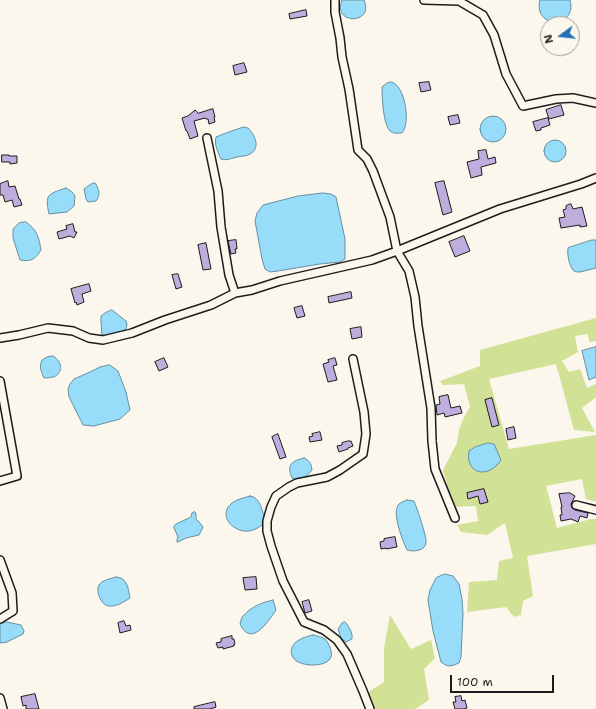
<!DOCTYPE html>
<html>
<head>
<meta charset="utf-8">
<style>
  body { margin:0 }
  #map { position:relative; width:596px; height:709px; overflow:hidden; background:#fbf7ec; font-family:"Shantell Sans",sans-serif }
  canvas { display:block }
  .north { position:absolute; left:540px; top:16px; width:40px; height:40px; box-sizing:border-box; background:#fbf7ec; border:1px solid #a29f99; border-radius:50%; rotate:255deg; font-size:11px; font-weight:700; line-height:16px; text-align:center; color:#1c1c1c }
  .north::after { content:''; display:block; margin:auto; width:14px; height:18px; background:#1f6fb2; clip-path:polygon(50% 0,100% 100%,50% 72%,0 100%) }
  .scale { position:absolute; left:450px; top:675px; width:104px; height:18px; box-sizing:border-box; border:2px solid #1c1c1c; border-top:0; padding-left:5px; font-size:12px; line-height:14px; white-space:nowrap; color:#1c1c1c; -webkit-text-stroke:3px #fbf7ec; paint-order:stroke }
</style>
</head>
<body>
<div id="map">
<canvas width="596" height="709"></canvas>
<div class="north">N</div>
<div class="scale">100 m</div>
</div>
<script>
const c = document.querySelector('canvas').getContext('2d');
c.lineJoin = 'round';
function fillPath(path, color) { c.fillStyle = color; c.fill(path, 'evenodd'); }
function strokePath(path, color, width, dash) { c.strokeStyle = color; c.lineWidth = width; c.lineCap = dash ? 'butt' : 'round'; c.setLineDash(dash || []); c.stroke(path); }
const green = new Path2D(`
  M596 318V341L589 342 588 334 575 336 578 352 562 361 569 372 580 369 587 388 596 384V397L582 408 595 432 574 430 556 364 489 379 509 449 596 435V502L586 499 582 479 546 486 557 528 591 519H596V544L527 556 533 596 523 601 521 615 514 617 506 607 467 612 469 582 497 580 499 561 513 558 505 523 487 535 461 532 457 525 478 521 476 506 453 507 443 470 457 443 459 430 464 417 470 407 464 384 443 385 440 381 480 366V350Z
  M390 615 411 649 431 640 435 658 424 669 429 700 415 709H373L367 693 384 682V648Z`);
const water = new Path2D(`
  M342 0H364C375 25 331 25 342 0Z
  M540 0H570C578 29 532 29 540 0Z
  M391 82C405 84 411 123 402 133 398 133 393 134 390 131 383 124 382 97 382 87L387 83Z
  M480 129a13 13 0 1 1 26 0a13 13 0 1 1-26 0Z
  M244 127 248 128C255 135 261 148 250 154 247 156 242 156 237 157 232 158 227 161 221 159 218 152 214 145 216 137L226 133Z
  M544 151a11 11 0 1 1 22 0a11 11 0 1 1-22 0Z
  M95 183C99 189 101 195 96 201L88 202 86 199 84 189 91 184Z
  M66 188 72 192 75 196 74 206 67 212 49 214C45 195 47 194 66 188Z
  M323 193 331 194 336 197 345 239V259L340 262 320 264 278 271 270 272 265 269 262 259 255 221 257 213 263 205 298 196Z
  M26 222C37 230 39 237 41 250 35 259 32 262 20 260L13 238V229L19 223Z
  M592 240H596V268L580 272C577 272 575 272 573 270 569 265 567 254 568 248Z
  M112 310 126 321 127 324 126 329C118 334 111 336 102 335L101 322V316L105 313Z
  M596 347V377L589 380 582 351Z
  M53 356C60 360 64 369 57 375 53 378 48 378 44 378 41 371 39 367 42 360L47 357Z
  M110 365 118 371 126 392 130 410 120 419 94 426 83 425 69 397 68 389 70 384 74 379 90 372 100 367Z
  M488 443 494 444 501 460C489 479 465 475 469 451L475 447Z
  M304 458C310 461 311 463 312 470 307 477 300 481 292 478 286 464 292 461 304 458Z
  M250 496C261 497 262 512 266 522 261 526 256 530 249 531 233 533 217 515 232 503 237 499 244 498 250 496Z
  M407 500 414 501C417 508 427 537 426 543 425 551 413 552 407 550 403 541 391 513 399 504 401 502 405 501 407 500Z
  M195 512 196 514V519L200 523 203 527 199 535 186 538 178 542H177V540L178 537 174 528V526L176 524 191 517 192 513Z
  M445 574 453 576 459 584 462 599 463 613 461 657 459 663C451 666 449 668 441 662L433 631 428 600 430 590 436 578Z
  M116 577C128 578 128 588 130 598 124 602 116 607 109 606 102 606 95 592 99 585 102 580 110 579 116 577Z
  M273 600 276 610C268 622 251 648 240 624 241 621 241 617 244 615 251 607 263 602 273 600Z
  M7 622 21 625 24 631 23 634 7 642 0 643V624Z
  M345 622C349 626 353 633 352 639L346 642 341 638 338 629 342 623Z
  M313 635C317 636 322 637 325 639 329 643 334 654 330 659 324 667 306 666 298 662 290 658 289 647 296 642 301 638 308 636 313 635Z`);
const building = new Path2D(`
  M306 10 307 16 290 19 289 14Z
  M244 63 247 72 235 75 233 66Z
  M429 82 431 90 421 92 419 83Z
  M561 105 564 115 549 119 546 110Z
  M213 109 215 117H214L215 122 209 124 208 119H206L205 118 194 121 198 136 190 139 187 131H186L182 118 188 116 195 110 198 113Z
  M458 115 460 123 450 125 448 117Z
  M548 118 550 125 541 128V130L536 131 533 122Z
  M486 150 488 159 495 157 496 163 481 167 482 175 471 178 467 162 479 159 478 151Z
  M2 155H9V156H17V163L10 164V162H2Z
  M8 181 9 187 15 186 19 199H20L22 205 14 207 12 200 5 202 3 195H0V184Z
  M444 181 452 212 443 215 435 183Z
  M571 204 573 209 582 207 587 226 580 227V225L561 228 559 218 565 217 563 210 566 209V206Z
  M73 224 75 232H77L74 238 70 236 59 239 57 232 67 229 66 226Z
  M464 236 470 251 455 257 449 242Z
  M236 240 237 249H235L236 253 231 254 228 241Z
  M206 243 211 269 203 270 198 245Z
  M178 274 182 287 176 289 172 275Z
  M89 284 91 291 82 294 84 302 77 305 76 302 75 303 71 289Z
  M351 292 352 298 329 303 328 297Z
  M302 306 305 316 297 318 294 308Z
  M361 327 362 337 352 339 350 329Z
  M164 358 168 367 159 371 155 362Z
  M335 358 337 365 333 366 337 380 328 382 323 364 329 362 328 360Z
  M448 395 451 408 460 406 462 413 445 417 444 413 437 415 436 405 440 404 439 397Z
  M492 398 499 425 492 427 485 400Z
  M514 427 516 438 508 440 506 429Z
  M320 432 322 440 310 442 309 437 313 436 312 434Z
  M278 434 286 457 280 459 272 437Z
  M348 441H351L353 446 348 448V449L339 452 337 446 342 445V443Z
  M484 489 488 502 480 504 478 496 468 499 467 493Z
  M570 493 575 496 571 504 572 508 575 510 588 513 587 518 580 516 578 522 571 519 561 521 560 515H562L561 507H562L559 494Z
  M395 537 397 547 386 549V548L381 549 380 542 384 541V539Z
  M256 577 257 589 245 590 243 578Z
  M309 600 312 611 305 613 302 602Z
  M124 621 126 626 130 625 131 630 120 633 118 623Z
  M232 636V639H234L235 644H234V646L223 649V647L218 648 216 643 221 642V639Z
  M35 694 39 709H26V705L23 706 21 697Z
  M461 696 462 701 465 700 467 708 464 709H455L453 702H456L455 697Z
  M215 702 216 707 210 709H194V707Z`);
const street = new Path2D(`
  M335 0V12L340 38 342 57 349 89 358 150 367 159 373 171 390 217 397 251 409 271 415 297 418 326 431 408 432 441 435 469 455 518
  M424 0 459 1 483 15 494 35 506 74 523 106 556 99 573 98 596 103
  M207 138 218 191 221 227 229 275 235 293
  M0 338 19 335 48 328 73 331 89 338 103 340 132 333 165 320 211 305 235 293 252 290 280 281 372 260 397 251 500 209 581 184 596 178
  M353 359 364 412 366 434 363 454 340 470 327 477 297 483 289 487 276 496 271 507 267 521V531L271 546 283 581 304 622 324 630 337 640 347 654 363 691 370 709
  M0 381 17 476 0 481
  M576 505 596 510
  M0 560 12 593 13 611 0 619
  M0 698 3 709`);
fillPath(green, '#d1e195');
fillPath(water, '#97dcf9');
strokePath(water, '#668fa1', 1);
fillPath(building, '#beaddd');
strokePath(building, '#1c1c1c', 1);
strokePath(street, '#1c1c1c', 10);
strokePath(street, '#fbf7ec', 7);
</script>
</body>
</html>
